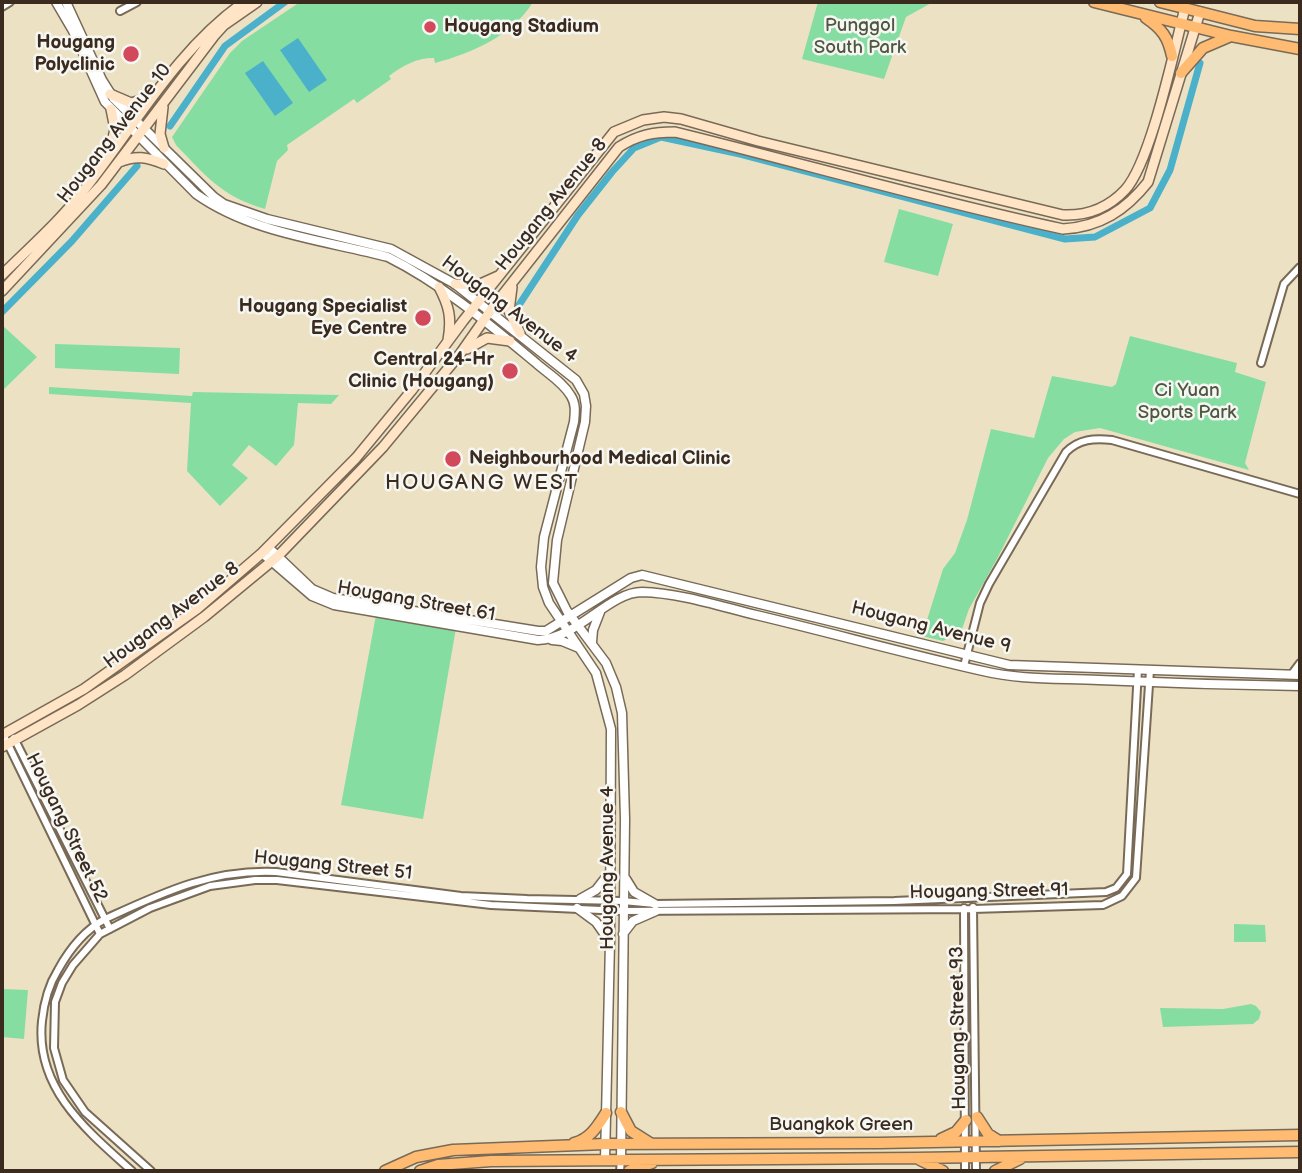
<!DOCTYPE html>
<html>
<head>
<meta charset="utf-8">
<style>
  body { margin:0 }
  #map { position:relative; width:1302px; height:1173px; overflow:hidden; background:#ece2c3; font-family:"Balsamiq Sans",sans-serif }
  canvas { display:block }
  .frame { position:absolute; inset:0; border:4px solid #3b2a1e; pointer-events:none }
</style>
</head>
<body>
<div id="map">
<canvas width="1302" height="1173"></canvas>
<div class="frame"></div>
</div>
<script>
const c = document.querySelector('canvas').getContext('2d');
c.lineJoin = 'round';
function fillPath(path, color) { c.fillStyle = color; c.fill(path, 'evenodd'); }
function strokePath(path, color, width, dash) { c.strokeStyle = color; c.lineWidth = width; c.lineCap = dash ? 'butt' : 'round'; c.setLineDash(dash || []); c.stroke(path); }
function label(font, color, halo, rows, align = 'center') {
  c.font = font + ' "Balsamiq Sans",sans-serif'; c.lineWidth = 5; c.setLineDash([]); c.textBaseline = 'middle'; c.strokeStyle = halo; c.fillStyle = color; for (const [text, x, y, turn = 0] of rows) {
    c.save(); c.translate(x, y); c.rotate((+turn || 0) * Math.PI / 180); c.textAlign = isNaN(turn) ? turn : align; if (halo) c.strokeText(text, 0, 0); c.fillText(text, 0, 0); c.restore();
  }
}
const green = new Path2D(`
  M300 2H533C512 36 472 53 435 63L434 58C416 58 404 65 389 76L391 79 357 103 354 99 287 145 288 150 277 161 265 209C221 196 206 176 176 145L172 137 230 53 242 41Z
  M818 2H933L906 17 884 79 802 59Z
  M899 209 953 224 938 276 884 262Z
  M2 325 37 357 2 391Z
  M1130 336 1237 363 1235 372 1266 382 1245 463 1249 470 1100 428 1075 432 1064 439 1048 458 998 557 969 609 961 632 943 641 922 636 943 569 955 553 967 520 991 429 1034 438 1052 376 1112 387 1116 384Z
  M55 344 180 348 179 374 55 368Z
  M49 387 192 396 193 392 339 395 331 404 298 403 294 445 276 466 249 445 232 465 248 478 220 506 187 471 191 403 49 394Z
  M376 615 456 628 423 819 341 805Z
  M1234 924 1265 925 1266 942H1234Z
  M2 989 28 990 24 1039 2 1037Z
  M1251 1004 1256 1006 1261 1012 1259 1019 1253 1024 1163 1027 1160 1008 1223 1009Z`);
const water = new Path2D(`
  M298 38 327 80 309 92 280 50Z
  M263 61 293 103 275 116 245 73Z`);
const canal = new Path2D(`
  M170 126 225 46 285 2
  M517 308 578 215 612 172 634 148 661 137 740 154 1065 239 1095 237 1150 208 1170 170 1200 63
  M2 312 72 241 137 166`);
const minor = new Path2D(`
  M2 7 10 2
  M120 11 137 2
  M1261 363 1284 284 1300 267
  M964 666 980 603 989 584 1066 452C1079 439 1094 438 1112 440L1300 494
  M1291 675 1300 663
  M3 734 100 934
  M14 738 110 929
  M973 907 976 1171
  M964 908 965 1171
  M132 1171C86 1130 35 1088 42 1021 44 1002 48 986 58 970 69 950 85 930 105 919 162 893 211 869 276 872L461 896 527 899 623 901 655 904 894 901 1106 892 1116 888 1127 874 1138 669
  M151 1171 85 1112 63 1080 54 1048 55 1002 62 983 73 965 100 934 150 908 210 886 255 880H277L491 905 623 911 973 909 1103 905 1122 896 1136 878 1150 670
  M620 1171 621 1160`);
const tertiary = new Path2D(`
  M56 2 73 31 105 102 196 194C251 233 323 240 388 257 442 284 489 324 536 363 547 373 563 382 571 396 576 404 575 412 574 422L544 537 541 567 543 587 549 603 596 673 611 729 610 942 605 1160
  M66 2 102 80 114 99 214 197 224 204 267 219 391 249 455 284 576 380 584 394 586 406 585 422 557 540 553 583 567 611 606 663 616 687 622 713 625 819 621 1160
  M268 547 312 589 333 598 538 631H546L631 578 642 575 1009 665 1300 675
  M262 553 312 596 334 605 538 640C577 639 609 592 642 592 680 593 719 606 756 615 832 633 907 654 983 671 1020 680 1060 678 1099 680 1166 683 1233 685 1300 686
  M552 640 562 641 579 648
  M592 642 593 630 600 612
  M626 879 634 892 655 904
  M580 899 596 890 610 872
  M577 908 596 922 610 942
  M623 934 633 921 656 911`);
const secondary = new Path2D(`
  M110 94 131 103 151 97
  M163 107 160 134 164 148
  M110 151 115 129 111 109
  M119 162C136 155 147 157 164 164
  M2 275C30 247 59 222 84 190 135 126 176 50 244 2
  M455 284 478 285 498 276
  M439 287C449 306 452 318 448 340
  M512 287 509 311 520 333
  M2 291 101 185 214 36 224 25 257 2
  M467 349 487 338 510 341
  M2 735 84 689 197 609 262 553 356 458 412 390 463 321 614 132 643 120 664 117 681 119 758 141 1063 215C1087 216 1108 208 1125 190 1151 162 1174 50 1185 8
  M2 747 78 705 125 675 204 617 278 556 383 447 460 354 493 307 619 147C638 135 653 132 675 132 805 164 933 201 1063 229 1100 227 1126 210 1148 182L1200 12`);
const primary = new Path2D(`
  M621 1112 631 1131 650 1143
  M977 1117 988 1134 999 1141
  M941 1139 956 1132 966 1120
  M574 1143C590 1139 597 1127 606 1113
  M920 1160 943 1171
  M385 1171 416 1157 453 1150 605 1144 880 1143 1300 1135
  M420 1171 438 1165 491 1161 916 1158 1300 1152
  M629 1171 652 1163
  M995 1171 1020 1159`);
const trunk = new Path2D(`
  M1094 2 1231 36 1300 49
  M1160 2 1255 26 1300 29
  M1146 18C1162 29 1168 37 1172 56
  M1181 73 1203 48 1231 36`);
const markers = [
  [430,27,7,"#d1495b"],
  [131,54,9,"#d1495b"],
  [423,318,9,"#d1495b"],
  [510,371,9,"#d1495b"],
  [453,459,9,"#d1495b"]
];
const parkNames = [
  ["Punggol",860,26],
  ["South Park",860,48],
  ["Ci Yuan",1187,391],
  ["Sports Park",1187,413]
];
const poiNames = [
  ["Hougang Stadium",444,27,"left"],
  ["Hougang",115,43],
  ["Polyclinic",115,65],
  ["Hougang Specialist",407,307],
  ["Eye Centre",407,329],
  ["Central 24-Hr",494,360],
  ["Clinic (Hougang)",494,382],
  ["Neighbourhood Medical Clinic",469,459,"left"]
];
const streetNames = [
  ["Hougang Avenue 10",115,134,-52],
  ["Hougang Avenue 8",552,205,-51],
  ["Hougang Avenue 4",509,310,37],
  ["Hougang Street 61",416,602,10],
  ["Hougang Avenue 8",172,616,-37],
  ["Hougang Avenue 9",931,628,14],
  ["Hougang Street 52",66,828,64],
  ["Hougang Street 51",333,866,6],
  ["Hougang Avenue 4",608,868,-90],
  ["Hougang Street 91",989,892,-1],
  ["Hougang Street 93",959,1028,-91],
  ["Buangkok Green",841,1125]
];
const neighbourhoodNames = [
  ["HOUGANG WEST",482,484]
];
fillPath(green, '#85dda2');
fillPath(water, '#4bb1ca');
strokePath(canal, '#4bb1ca', 7);
strokePath(minor, '#796a58', 10);
strokePath(tertiary, '#796a58', 11);
strokePath(secondary, '#796a58', 12);
strokePath(primary, '#796a58', 13);
strokePath(trunk, '#796a58', 13);
strokePath(minor, '#fff', 6);
strokePath(tertiary, '#fff', 8);
strokePath(secondary, '#ffe4c6', 9);
strokePath(primary, '#febb71', 10);
strokePath(trunk, '#febb71', 10);
for (const [x, y, r, color] of markers) { const dot = new Path2D(); dot.arc(x, y, r, 0, 2 * Math.PI); c.fillStyle = color; c.fill(dot); strokePath(dot, '#f6f6f2', 2.5); }
label('19px', '#4e573f', '#f6f6f2', parkNames);
label('bold 19px', '#3b2a1e', '#f6f6f2', poiNames, 'right');
label('19px', '#3b2a1e', '#f6f6f2', streetNames);
c.letterSpacing = '2px';
label('21px', '#3b2a1e', '#f6f6f2', neighbourhoodNames);
c.letterSpacing = '0px';
</script>
</body>
</html>
